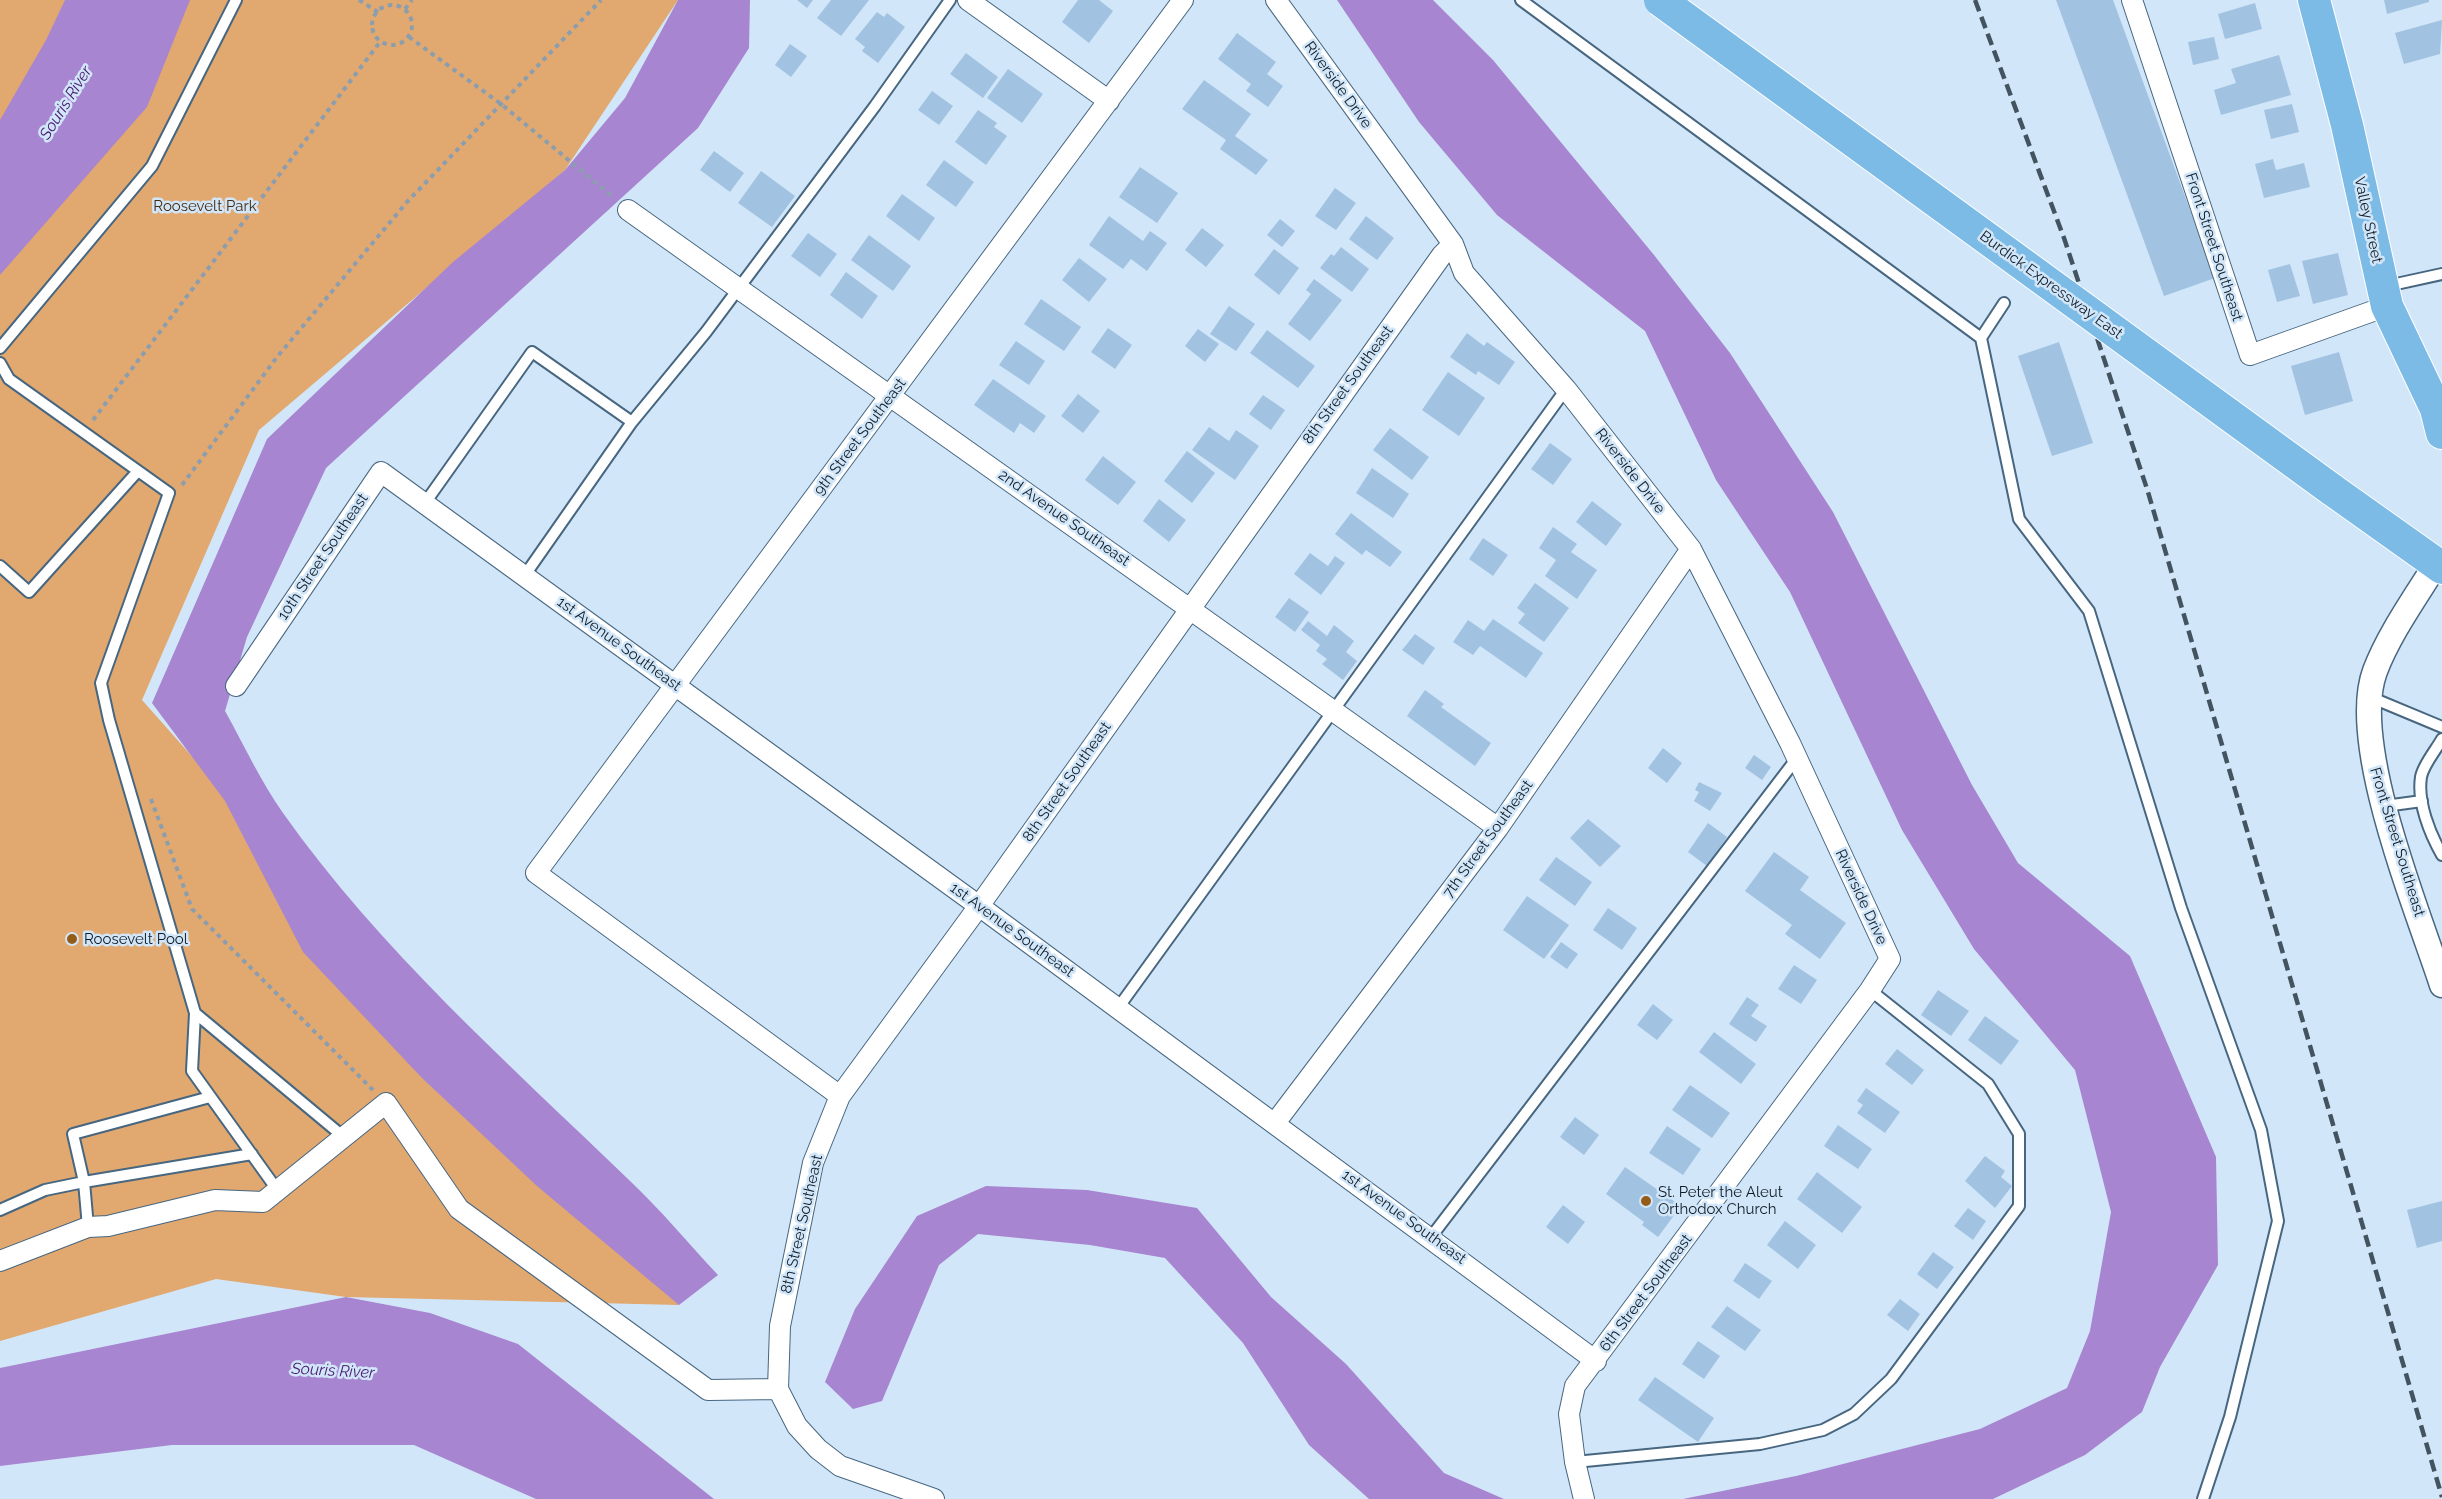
<!DOCTYPE html>
<html>
<head>
<meta charset="utf-8">
<style>
  body { margin:0 }
  canvas { display:block; background:#d1e6f8 }
</style>
</head>
<body>
<canvas width="2442" height="1499"></canvas>
<script>
const c = document.querySelector('canvas').getContext('2d');
c.lineJoin = 'round';
function fillPath(path, color) { c.fillStyle = color; c.fill(path, 'evenodd'); }
function strokePath(path, color, width, dash) { c.strokeStyle = color; c.lineWidth = width; c.lineCap = dash ? 'butt' : 'round'; c.setLineDash(dash || []); c.stroke(path); }
function label(font, color, halo, rows, align = 'center') {
  c.font = font + ' Raleway,sans-serif'; c.lineWidth = 5; c.setLineDash([]); c.textBaseline = 'middle'; c.strokeStyle = halo; c.fillStyle = color; for (const [text, x, y, turn = 0] of rows) {
    c.save(); c.translate(x, y); c.rotate((+turn || 0) * Math.PI / 180); c.textAlign = isNaN(turn) ? turn : align; if (halo) c.strokeText(text, 0, 0); c.fillText(text, 0, 0); c.restore();
  }
}
const green = new Path2D(`
  M0 0H678L565 170 259 430 142 700 679 1305 346 1297 216 1279 0 1341Z`);
const water = new Path2D(`
  M65 0H190L147 107 0 275V120L46 40Z
  M678 0H750L749 48 698 128 326 468 247 637 225 711C244 745 261 782 283 813 380 950 508 1063 628 1179 660 1209 688 1243 718 1275L679 1305 537 1186 422 1078 303 952 225 801 152 703 267 439 453 262 565 170 625 98Z
  M1337 0H1433L1493 60 1654 255 1730 353 1833 512 1972 785 2018 863 2130 956 2216 1157 2218 1265 2160 1367 2142 1412 2085 1455 1993 1499H1683L1796 1476 1980 1429 2067 1388 2090 1331 2111 1212 2075 1070 1974 949 1902 830 1790 592 1716 480 1645 331 1497 215 1419 122Z
  M986 1186 1087 1190 1197 1208 1271 1297 1346 1364 1444 1473 1504 1499H1369L1309 1445 1243 1343 1165 1258 1090 1245 978 1234 939 1265 882 1401 853 1409 825 1382 855 1309 917 1216Z
  M346 1297 430 1313 518 1344 714 1499H536L414 1445H172L0 1466V1368Z`);
const building = new Path2D(`
  M797 0H813L807 8Z
  M831 0H869L841 36 817 18Z
  M1078 0H1099L1113 11 1089 43 1062 22Z
  M2056 0H2113L2215 278 2164 296Z
  M2384 0H2429V2L2387 14Z
  M2255 3 2262 29 2225 39 2218 14Z
  M877 12 884 17 887 13 905 27 878 63 862 51 865 47 855 39Z
  M2442 20 2440 54 2404 64 2395 33Z
  M1237 33 1276 62 1267 74 1283 86 1268 107 1246 91 1251 84 1218 59Z
  M2214 37 2219 59 2193 65 2188 42Z
  M790 44 807 56 791 77 775 65Z
  M966 53 998 77 983 98 950 74Z
  M2279 55 2291 95 2221 115 2214 90 2236 83 2231 69Z
  M1008 69 1043 94 1022 123 987 98Z
  M1204 80 1251 114 1235 136 1268 160 1256 175 1220 149 1226 140 1182 109Z
  M932 91 953 106 939 125 918 110Z
  M2292 104 2299 132 2271 139 2264 110Z
  M978 110 997 123 994 127 1007 136 986 165 955 142Z
  M714 151 744 173 730 192 700 170Z
  M2273 159 2276 170 2304 163 2310 187 2264 198 2255 164Z
  M944 160 974 182 956 207 926 185Z
  M1140 167 1178 193 1157 223 1119 197Z
  M761 171 795 196 772 227 738 203Z
  M1335 188 1356 203 1336 230 1315 216Z
  M902 194 935 218 919 241 886 216Z
  M1109 216 1143 241 1150 231 1167 243 1147 271 1131 259 1123 269 1089 245Z
  M1366 216 1394 238 1377 260 1349 239Z
  M1280 219 1295 231 1282 247 1267 235Z
  M1202 228 1224 245 1206 267 1185 250Z
  M808 233 837 254 820 277 791 256Z
  M869 235 911 266 893 291 851 260Z
  M1341 247 1369 269 1352 292 1320 268 1331 254 1334 256Z
  M1274 249 1299 268 1279 295 1254 275Z
  M2338 253 2348 295 2313 304 2302 261Z
  M1079 258 1107 279 1089 302 1062 280Z
  M2290 264 2300 296 2277 302 2268 270Z
  M846 272 878 296 862 319 830 295Z
  M1314 279 1342 300 1310 341 1288 324 1311 294 1306 290Z
  M1041 299 1081 327 1064 351 1024 324Z
  M1229 306 1255 324 1236 351 1210 334Z
  M1108 328 1132 345 1115 369 1091 352Z
  M1198 329 1219 344 1205 362 1185 346Z
  M1267 330 1315 366 1298 388 1250 353Z
  M1467 333 1484 346 1487 342 1515 362 1499 385 1478 371 1476 375 1450 357Z
  M1016 341 1045 361 1029 385 999 365Z
  M2059 342 2093 443 2052 456 2018 356Z
  M2339 352 2353 401 2305 415 2291 366Z
  M1448 372 1485 398 1459 436 1422 410Z
  M993 379 1046 416 1034 433 1020 423 1014 433 974 405Z
  M1078 394 1100 411 1083 433 1061 416Z
  M1263 395 1285 410 1271 430 1249 414Z
  M1209 427 1229 441 1236 430 1259 446 1235 480 1192 450Z
  M1390 428 1429 457 1412 480 1373 450Z
  M1550 443 1572 459 1553 485 1531 469Z
  M1187 451 1215 473 1192 503 1164 481Z
  M1103 456 1136 482 1118 505 1085 480Z
  M1372 468 1409 494 1393 518 1356 493Z
  M1159 499 1186 520 1169 542 1143 521Z
  M1592 501 1622 524 1606 546 1576 522Z
  M1351 513 1402 552 1390 567 1366 550 1362 555 1335 534Z
  M1553 527 1577 544 1571 552 1597 570 1577 599 1545 576 1556 560 1539 548Z
  M1483 538 1508 555 1493 576 1469 559Z
  M1310 553 1328 566 1335 556 1345 563 1321 595 1294 574Z
  M1535 583 1569 608 1544 642 1518 623 1525 614 1517 608Z
  M1289 598 1309 612 1295 632 1275 617Z
  M1493 619 1543 653 1526 678 1480 646 1473 655 1453 642 1468 620 1484 631Z
  M1308 621 1327 636 1334 625 1354 641 1346 652 1357 661 1343 680 1322 664 1327 659 1316 651 1320 645 1301 630Z
  M1415 634 1435 648 1423 665 1402 650Z
  M1425 690 1444 704 1441 707 1491 743 1475 766 1407 716Z
  M1663 748 1682 763 1667 783 1648 768Z
  M1754 755 1771 767 1762 780 1745 768Z
  M1699 782 1722 793 1710 811 1694 801 1699 792 1695 790Z
  M1588 819 1621 846 1600 867 1570 838Z
  M1708 823 1727 837 1707 866 1688 852Z
  M1774 852 1809 877 1800 890 1846 923 1820 959 1785 934 1792 925 1745 891Z
  M1556 857 1592 882 1575 906 1539 880Z
  M1527 896 1569 925 1544 959 1503 930Z
  M1608 908 1637 928 1622 950 1593 930Z
  M1561 942 1578 954 1567 969 1550 957Z
  M1794 965 1817 980 1801 1004 1778 989Z
  M1938 990 1969 1011 1951 1036 1921 1015Z
  M1747 997 1759 1005 1751 1016 1767 1026 1756 1042 1729 1024Z
  M1653 1004 1673 1020 1657 1040 1637 1025Z
  M1985 1016 2019 1041 2001 1065 1968 1040Z
  M1714 1032 1756 1064 1741 1084 1699 1052Z
  M1897 1049 1924 1070 1912 1085 1885 1064Z
  M1690 1085 1730 1113 1712 1138 1672 1110Z
  M1866 1088 1900 1112 1885 1133 1857 1113 1863 1105 1857 1101Z
  M1575 1117 1599 1135 1584 1155 1560 1137Z
  M1838 1125 1872 1149 1858 1169 1824 1146Z
  M1667 1126 1701 1149 1683 1175 1649 1153Z
  M1985 1156 2005 1171 2001 1177 2012 1186 1995 1208 1965 1181Z
  M1625 1167 1681 1206 1658 1237 1642 1225 1644 1222 1606 1194Z
  M1817 1172 1862 1207 1842 1233 1797 1199Z
  M2442 1201V1241L2417 1248 2407 1210Z
  M1563 1205 1585 1222 1568 1244 1546 1227Z
  M1968 1208 1986 1221 1973 1240 1954 1226Z
  M1785 1221 1816 1245 1798 1269 1767 1245Z
  M1933 1252 1954 1267 1937 1289 1917 1274Z
  M1745 1263 1772 1281 1759 1299 1733 1281Z
  M1900 1299 1920 1314 1908 1331 1887 1315Z
  M1727 1306 1761 1330 1745 1351 1711 1327Z
  M1698 1341 1720 1356 1704 1379 1682 1364Z
  M1655 1377 1714 1418 1698 1442 1638 1400Z`);
const path = new Path2D(`
  M359 0 378 12
  M372 25a20 20 0 1 1 40 0a20 20 0 1 1-40 0Z
  M405 9 412 0
  M409 37 501 104 613 197
  M93 420 380 42
  M182 485 277 357 407 202 601 0
  M151 799 192 909 373 1090`);
const service = new Path2D(`
  M1521 0 1981 338
  M2387 286 2442 274
  M2004 303 1981 338 2019 519 2089 611 2181 908 2261 1130 2278 1221 2230 1417 2203 1499
  M0 348 152 166 236 0
  M0 363 9 379 169 493 101 683 109 720 195 1013 192 1071 278 1191
  M425 503 532 352 632 422
  M0 566 29 592 138 471
  M525 575 632 422 706 332 875 106 950 0
  M2370 697 2442 727
  M2442 739C2436 750 2423 765 2421 777 2417 802 2430 834 2442 855
  M2385 806 2422 801
  M1118 1008 1566 389
  M195 1013 345 1138
  M210 1097 73 1134 84 1182 252 1154
  M0 1210 45 1190 84 1182 88 1227
  M1431 1237 1797 758
  M1575 1462 1760 1444 1823 1430 1854 1414 1891 1379 2019 1206V1134L1988 1084 1870 990`);
const minor = new Path2D(`
  M968 0 1109 101
  M1276 0 1453 244 1464 273 1566 389 1691 549 1790 743 1890 959 1870 990 1575 1386 1569 1414 1575 1462 1584 1499
  M2132 0 2250 355 2387 306
  M628 210 1498 828
  M236 686 381 472 979 906 1596 1361
  M840 1096 536 873 1183 0
  M1275 1123 1498 828 1691 549
  M0 1261 88 1227 108 1226 215 1200 263 1202 386 1103 459 1209 708 1390 778 1389
  M934 1499 840 1466 818 1449 797 1426 778 1389 780 1326 813 1163 840 1096 979 906 1442 255 1453 244`);
const tertiary = new Path2D(`
  M2436 564C2415 598 2389 634 2375 671 2348 743 2418 911 2442 985`);
const primary = new Path2D(`
  M2314 0 2347 125 2387 306 2436 409 2442 433
  M2331 489 2442 568`);
const rail = new Path2D(`
  M1975 0 2064 238 2148 492 2442 1497`);
const primaryBridge = new Path2D(`
  M1660 0 2331 489`);
const markers = [
  [72,939,6,"#955c18"],
  [1646,1201,6,"#955c18"]
];
const streetNames = [
  ["Riverside Drive",1338,85,54],
  ["Valley Street",2368,220,78],
  ["Front Street Southeast",2214,247,72],
  ["Burdick Expressway East",2051,285,36],
  ["8th Street Southeast",1348,385,-54],
  ["9th Street Southeast",860,437,-53],
  ["Riverside Drive",1630,471,52],
  ["2nd Avenue Southeast",1064,518,35],
  ["10th Street Southeast",323,557,-56],
  ["1st Avenue Southeast",619,644,36],
  ["8th Street Southeast",1067,782,-55],
  ["7th Street Southeast",1488,839,-54],
  ["Front Street Southeast",2397,842,73],
  ["Riverside Drive",1861,897,65],
  ["1st Avenue Southeast",1012,930,36],
  ["1st Avenue Southeast",1404,1217,36],
  ["8th Street Southeast",802,1224,-77],
  ["6th Street Southeast",1646,1293,-53]
];
const parkNames = [
  ["Roosevelt Park",205,206]
];
const poiNames = [
  ["Roosevelt Pool",84,939],
  ["St. Peter the Aleut",1658,1192],
  ["Orthodox Church",1658,1209]
];
const waterNames = [
  ["Souris River",66,103,-58],
  ["Souris River",333,1371,3]
];
fillPath(green, '#e1a870');
fillPath(water, '#a885d0');
fillPath(building, '#a1c3e1');
strokePath(service, '#476680', 14);
strokePath(minor, '#476680', 22);
strokePath(tertiary, '#476680', 27);
strokePath(primary, '#fff', 34);
strokePath(path, '#8c9eae', 4, [4.5, 4.5]);
strokePath(service, '#fff', 10);
strokePath(minor, '#fff', 20);
strokePath(tertiary, '#fff', 24);
strokePath(primary, '#7dbbe7', 32);
strokePath(rail, '#445360', 4.5, [12, 6]);
strokePath(primaryBridge, '#fff', 34, []);
strokePath(primaryBridge, '#7dbbe7', 32);
for (const [x, y, r, color] of markers) { const dot = new Path2D(); dot.arc(x, y, r, 0, 2 * Math.PI); c.fillStyle = color; c.fill(dot); strokePath(dot, '#d1e6f8', 2); }
label('15px', '#101d28', '#d1e6f8', streetNames);
label('15px', '#472c10', '#d1e6f8', parkNames);
label('15px', '#101d28', '#d1e6f8', poiNames, 'left');
label('italic 16px', '#491870', '#d1e6f8', waterNames);
</script>
</body>
</html>
